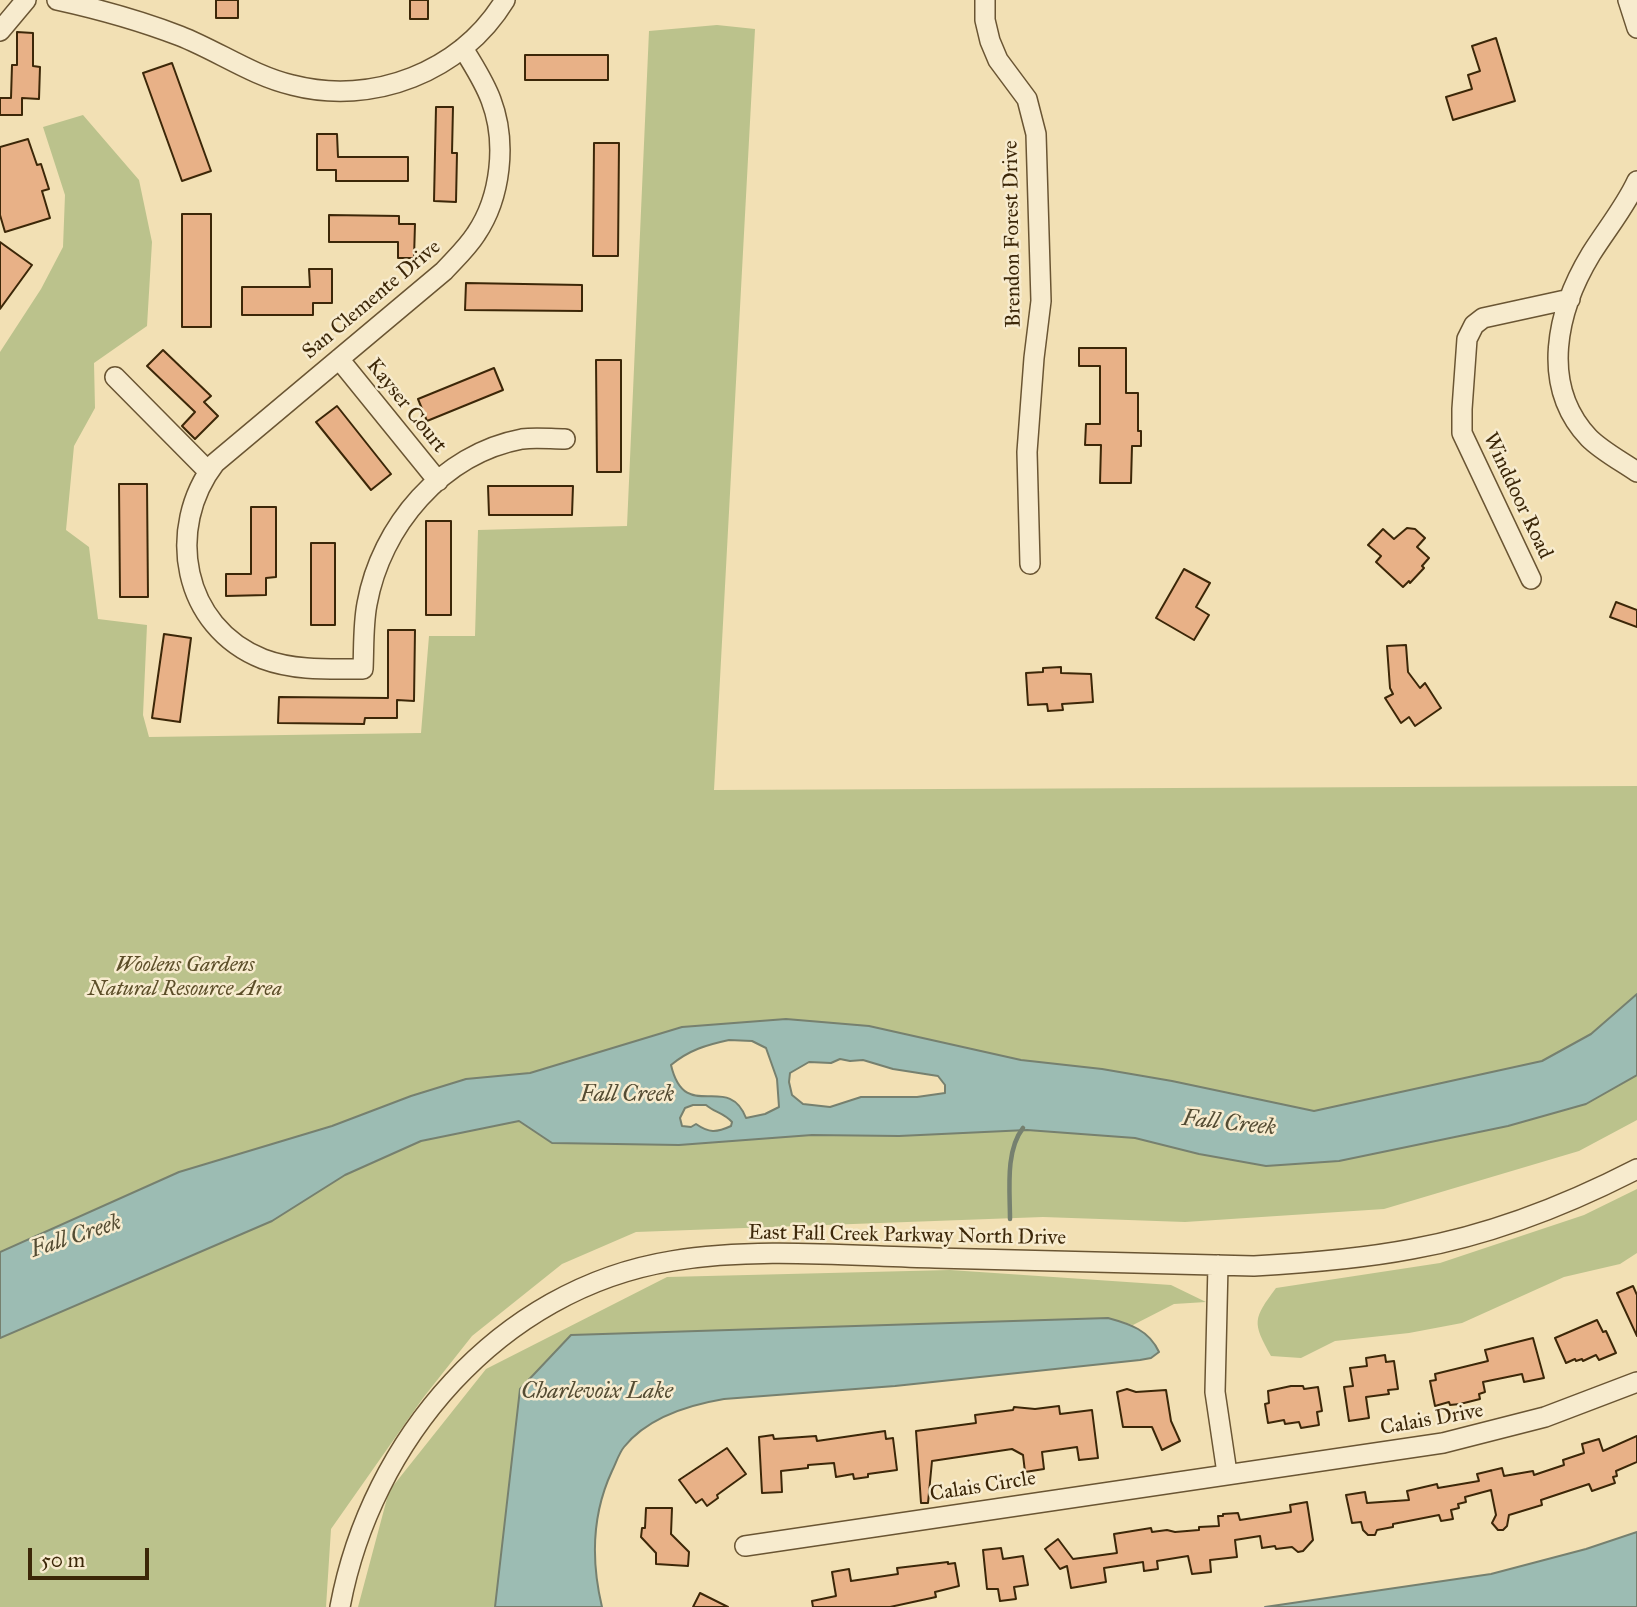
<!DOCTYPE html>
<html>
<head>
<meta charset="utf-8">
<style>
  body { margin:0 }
  #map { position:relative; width:1637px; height:1607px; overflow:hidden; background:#f2e0b4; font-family:"IM FELL Great Primer",serif }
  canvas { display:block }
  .scale { position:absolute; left:28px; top:1548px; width:121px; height:32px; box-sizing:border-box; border:4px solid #3c2708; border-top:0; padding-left:9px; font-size:21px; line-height:24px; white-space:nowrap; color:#3c2708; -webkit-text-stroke:5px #f7ebce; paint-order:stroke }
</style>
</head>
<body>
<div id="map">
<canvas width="1637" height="1607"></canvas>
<div class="scale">50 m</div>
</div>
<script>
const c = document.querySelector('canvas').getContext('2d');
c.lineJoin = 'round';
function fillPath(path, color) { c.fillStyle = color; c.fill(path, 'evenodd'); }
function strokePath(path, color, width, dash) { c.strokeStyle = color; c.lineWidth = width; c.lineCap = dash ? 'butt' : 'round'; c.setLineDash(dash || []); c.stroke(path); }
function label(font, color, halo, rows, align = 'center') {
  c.font = font + ' "IM FELL Great Primer",serif'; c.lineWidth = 5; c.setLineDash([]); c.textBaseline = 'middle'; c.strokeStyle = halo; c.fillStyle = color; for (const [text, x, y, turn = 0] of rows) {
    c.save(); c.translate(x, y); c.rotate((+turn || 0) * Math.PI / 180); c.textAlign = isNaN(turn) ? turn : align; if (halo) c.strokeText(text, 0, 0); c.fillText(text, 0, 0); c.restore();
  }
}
const green = new Path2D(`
  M717 25 755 29 714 790 1637 786V994L1591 1034 1542 1061 1314 1111 1172 1081 1101 1069 1021 1060 869 1026 786 1019 682 1027 530 1073 466 1079 411 1096 332 1126 179 1172 0 1252V352L41 289 63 247 65 195 43 127 83 115 139 180 152 242 147 326 94 363 95 408 74 446 66 530 89 547 98 619 147 625 143 715 149 737 421 733 429 636H475L478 530 627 526 649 31Z
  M1637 1075V1120L1579 1151 1384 1209 1185 1222 1043 1217 636 1232 562 1264 472 1336 423 1398 331 1529 326 1607H0V1338L272 1221 345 1175 421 1141 519 1121 552 1143 679 1145 812 1135 899 1136 1027 1130 1135 1138 1199 1154 1266 1166 1339 1161 1508 1126 1586 1104Z
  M1637 1189V1253L1620 1264 1564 1277 1462 1323 1409 1333 1335 1341 1301 1358 1271 1356C1252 1322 1253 1319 1276 1288L1440 1263 1584 1215Z
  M950 1270 1171 1285 1206 1302 1174 1304 1133 1325 1108 1318 572 1335 504 1541 495 1607H358L389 1491 486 1369 667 1277Z`);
const water = new Path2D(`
  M1637 994V1075L1586 1104 1508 1126 1339 1161 1266 1166 1199 1154 1135 1138 1027 1130 899 1136 812 1135 679 1145 552 1143 519 1121 421 1141 345 1175 272 1221 0 1338V1252L179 1172 332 1126 411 1096 466 1079 530 1073 682 1027 786 1019 869 1026 1021 1060 1102 1069 1172 1081 1314 1111 1542 1061 1591 1034ZM729 1040 752 1041 766 1048 777 1079 779 1107 765 1114 746 1118C728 1071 685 1125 671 1065 689 1050 706 1045 729 1040ZM840 1059 850 1061 863 1060 893 1069 938 1076 945 1085V1093L917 1097H861L830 1107 803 1104 792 1095 789 1082 790 1073 809 1062 831 1063ZM693 1105H706C714 1112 724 1113 732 1122L731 1126C716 1133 709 1133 696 1124L691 1127 682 1126 680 1118 685 1108Z
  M1108 1318C1130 1324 1149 1330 1159 1352L1151 1358 1140 1360 895 1386 724 1399C688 1405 648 1417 624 1447 619 1453 616 1463 612 1471 592 1514 591 1561 602 1607H495L520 1389 571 1335Z
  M1637 1532V1607H1265L1491 1574 1586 1549Z`);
const stream = new Path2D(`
  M1010 1219C1010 1191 1005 1151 1023 1128`);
const building = new Path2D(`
  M216 0H238V18H216Z
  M410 0H428V19H410Z
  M17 32 33 33V66L40 67 39 99 22 98V115H0V98H11L12 65H17Z
  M1496 38 1515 101 1453 120 1446 97 1472 89 1468 75 1480 71 1472 46Z
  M525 55H608V80H525Z
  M172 63 211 171 182 181 143 73Z
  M436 107H453L452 153H457L456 202 434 201Z
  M317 134H337L338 157H408V181H336V170H317Z
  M28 139 37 165 41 164 49 189 42 191 50 218 5 232 0 215V147Z
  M594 143H619L618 256H593Z
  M182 214H211V327H182Z
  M329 215 399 216V224H415L414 258H398V242H329Z
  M0 242 32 265 0 309Z
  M309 269H332V303H313V315H242V287H310Z
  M466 283 582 285V311L465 310Z
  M1079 348H1126V393H1138V431H1141V446H1132L1131 483H1100L1101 445H1085L1086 424H1100V366H1079Z
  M163 350 211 396 204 402 218 416 195 439 182 426 195 412 147 366Z
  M596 360H621V472H597Z
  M494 368 503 390 427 421 418 399Z
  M337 406 391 474 371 490 316 422Z
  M119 484H147L148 597H120Z
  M488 486H573L572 515H489Z
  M251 507H276V577L266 578V595L226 596V574H251Z
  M426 521H451V615H426Z
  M1407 528 1415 529 1425 538 1417 547 1429 558 1422 566 1424 568 1410 583 1409 581 1403 587 1376 562 1381 556 1368 545 1383 529 1394 539Z
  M311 543H335V625H311Z
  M1184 569 1210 583 1196 607 1209 615 1194 640 1156 618Z
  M1616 602 1637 610V627L1610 617Z
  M388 630H415L414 701 397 700V718H365L364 724 278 723 279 697 388 698Z
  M164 634 191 638 180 722 152 718Z
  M1406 645 1408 672 1420 688 1425 683 1441 708 1415 726 1409 717 1401 723 1385 698 1393 694 1390 688 1387 646Z
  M1061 667V673L1091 674 1093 702 1062 704 1063 710 1048 711 1047 704 1028 705 1026 673 1043 672V668Z
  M1633 1286 1637 1295V1336L1617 1293Z
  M1597 1320 1603 1332 1606 1331 1616 1353 1599 1360 1596 1355 1583 1361 1582 1359 1576 1361 1575 1359 1566 1363 1555 1338Z
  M1533 1338 1544 1378 1524 1382 1522 1374 1483 1382 1485 1392 1479 1394 1480 1399 1460 1404 1450 1405 1449 1402 1435 1406 1430 1381 1436 1380 1435 1374 1488 1361 1485 1350Z
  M1385 1355 1386 1362 1394 1361 1398 1389 1388 1390 1389 1394 1366 1397 1369 1418 1349 1421 1344 1387 1353 1386 1350 1368 1367 1366 1366 1358Z
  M1291 1386H1303L1304 1389 1318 1387 1322 1411 1317 1412 1319 1425 1301 1428 1299 1422 1285 1424 1284 1420 1268 1423 1265 1404 1269 1403 1268 1391Z
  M1127 1389 1136 1392 1166 1390 1171 1421 1180 1441 1162 1450 1152 1427H1123L1117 1392Z
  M1059 1406 1060 1414 1092 1410 1098 1458 1079 1460 1077 1447 1042 1452 1044 1469 1025 1472 1023 1455 1012 1449 932 1461 928 1503H921L916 1431 976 1423 975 1415 1013 1410 1014 1407 1035 1409Z
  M885 1431 886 1439 893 1438 897 1470 868 1474V1477L854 1479 853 1474 836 1477 834 1463 808 1465V1468L781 1471 782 1492 762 1493 759 1437 773 1435 774 1439 816 1436 817 1441Z
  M1637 1436V1462L1616 1471 1617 1476 1613 1477 1615 1483 1592 1491 1589 1484 1541 1500 1542 1505 1509 1515 1507 1526 1503 1530H1498L1492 1523 1496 1515 1491 1490 1465 1497 1466 1502 1458 1504 1459 1508 1451 1510 1453 1519 1441 1521 1439 1515 1393 1524V1527L1377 1530 1375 1535H1368L1363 1530 1361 1522 1352 1523 1346 1495 1365 1492 1367 1503 1409 1500 1407 1491 1437 1484 1438 1488 1479 1481 1477 1474 1502 1468 1504 1476 1533 1471 1534 1475 1564 1465 1563 1460 1584 1453 1582 1444 1599 1439 1603 1451Z
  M727 1448 746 1474 717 1495 718 1498 707 1506 702 1499 696 1503 679 1480Z
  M1307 1502 1313 1540 1303 1551 1298 1552 1292 1547 1276 1549 1275 1546 1262 1548 1260 1536 1235 1540 1237 1557 1210 1560 1211 1572 1192 1574 1188 1556 1157 1561 1158 1569 1144 1571 1143 1562 1104 1568 1106 1582 1071 1588 1067 1566 1060 1569 1045 1549 1058 1539 1073 1559 1117 1553 1114 1534 1151 1528 1152 1532 1167 1530 1175 1532 1199 1530V1527L1219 1526 1218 1516H1223V1514L1238 1513 1240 1520 1291 1512 1290 1505Z
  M646 1508H672L671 1534 689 1552 688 1566 656 1564V1553L641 1537 642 1528H645Z
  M1001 1548 1003 1559 1023 1556 1028 1585 1014 1587 1016 1599 1000 1601 998 1589H987L983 1550Z
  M948 1562V1564L955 1563 959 1586 935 1592 936 1597 890 1607H813L812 1601 836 1596 832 1572 849 1569 851 1581 898 1574 897 1568Z
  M700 1593 728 1607H693Z`);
const minor = new Path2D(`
  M57 0C98 9 141 21 180 36 218 51 253 76 292 85 373 106 461 72 505 0
  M985 0V20L990 41 998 60 1027 99 1036 134 1041 301 1034 358 1027 452 1030 564
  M1628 0 1637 28
  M0 31 26 0
  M463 48C473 65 484 81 491 100 507 142 501 197 476 234 467 248 455 259 444 271L215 463C165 528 182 627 263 659 295 671 330 669 363 669 364 647 363 625 367 604 381 526 442 454 522 439 536 437 551 439 565 439
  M1637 181C1625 207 1606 230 1591 254 1557 310 1539 385 1589 438 1602 451 1621 461 1637 472
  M339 359 438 481
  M115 377 208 471
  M1531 579 1462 433V409L1467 339 1474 325 1483 318 1570 299
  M1218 1265 1215 1392 1227 1473
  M745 1546 1443 1443 1545 1417 1637 1382
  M340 1607C371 1440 499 1289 672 1261 758 1247 848 1256 935 1258 1041 1261 1148 1263 1254 1266 1307 1263 1360 1259 1412 1249 1491 1235 1567 1205 1637 1169`);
const streetNames = [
  ["Brendon Forest Drive",1013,234,-91],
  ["San Clemente Drive",372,300,-40],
  ["Kayser Court",406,406,51],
  ["Winddoor Road",1517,496,65],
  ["East Fall Creek Parkway North Drive",907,1236,1],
  ["Calais Drive",1432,1420,-10],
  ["Calais Circle",983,1487,-9]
];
const parkNames = [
  ["Woolens Gardens",185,966],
  ["Natural Resource Area",185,990]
];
const waterNames = [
  ["Fall Creek",627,1095],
  ["Fall Creek",1229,1124,6],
  ["Fall Creek",76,1237,-18],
  ["Charlevoix Lake",597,1392]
];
fillPath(green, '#bbc28c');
fillPath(water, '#9cbcb3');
strokePath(water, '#76806f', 2);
strokePath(stream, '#76806f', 4.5);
fillPath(building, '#e8b187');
strokePath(building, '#3c2708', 2);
strokePath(minor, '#6a5533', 22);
strokePath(minor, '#f7ebce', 19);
label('21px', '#3c2708', '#f7ebce', streetNames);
label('italic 21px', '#5c4e29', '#f7ebce', parkNames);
label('italic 23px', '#544c33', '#f7ebce', waterNames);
</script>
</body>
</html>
